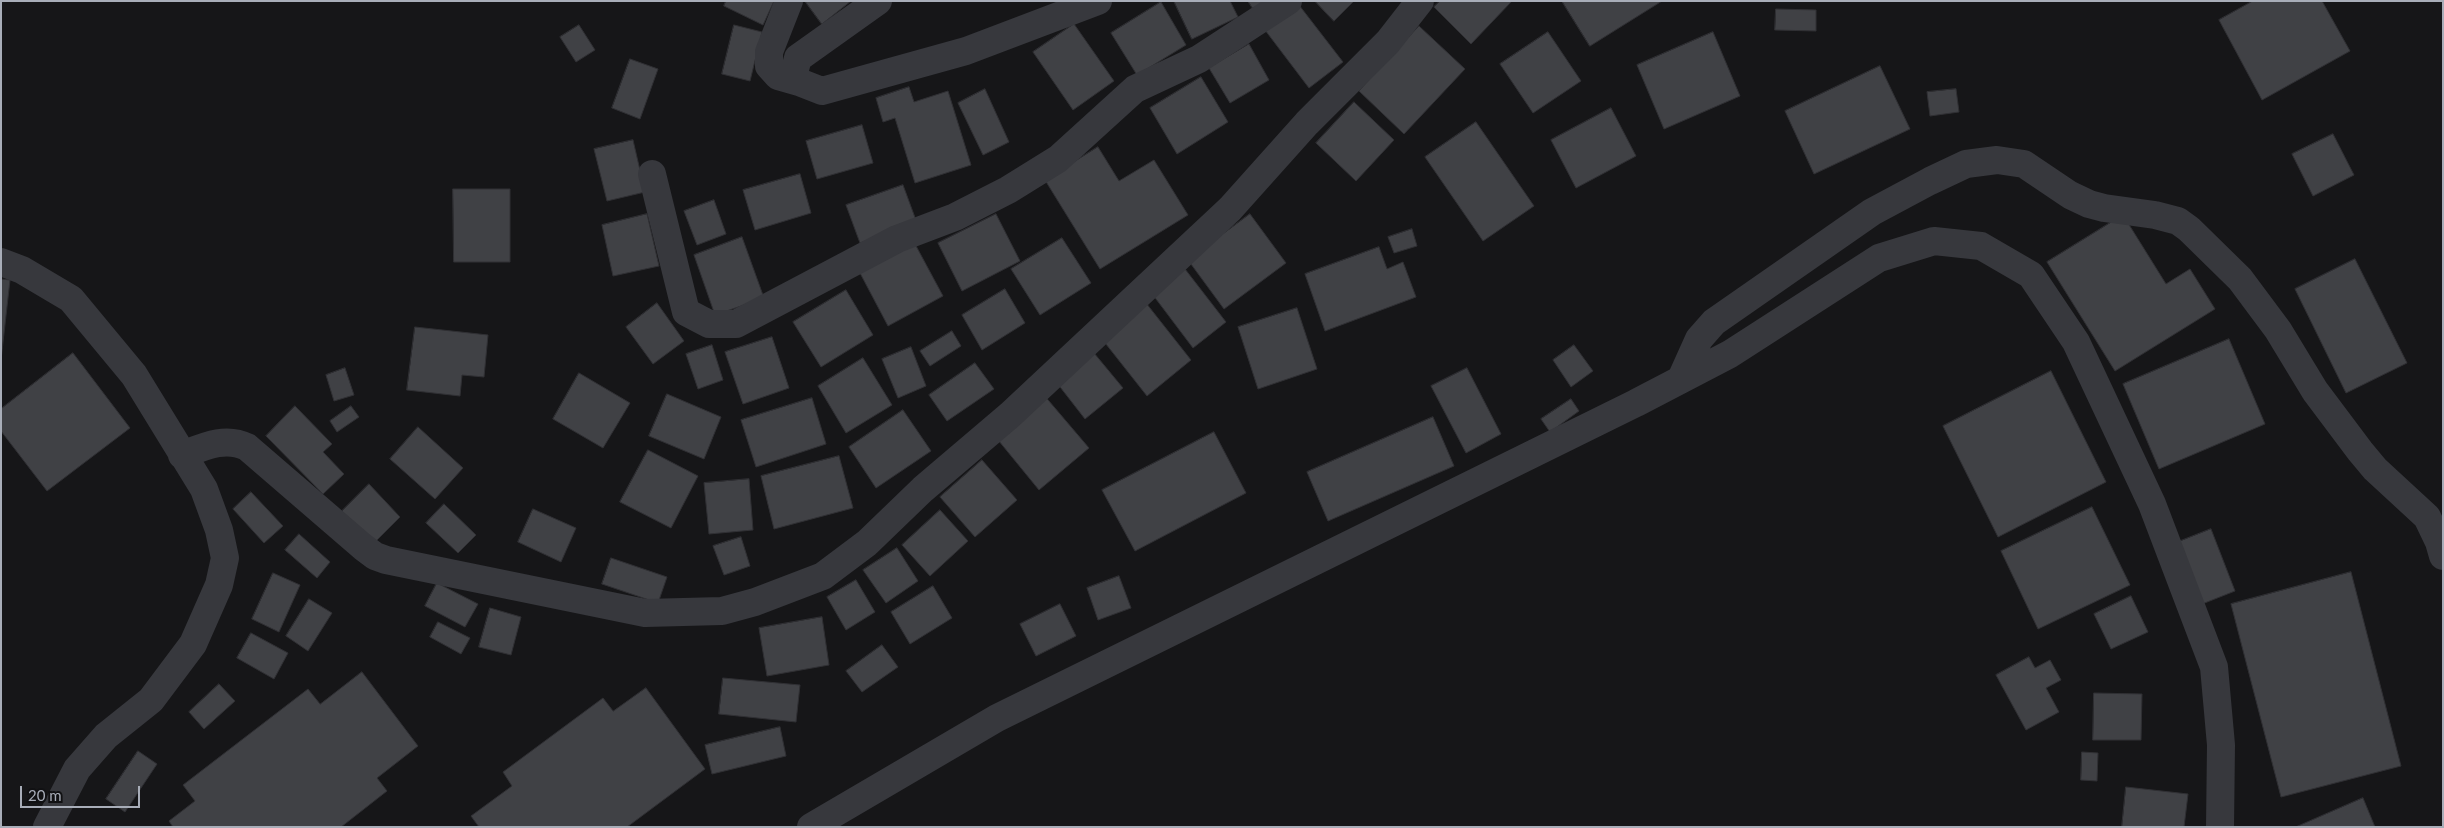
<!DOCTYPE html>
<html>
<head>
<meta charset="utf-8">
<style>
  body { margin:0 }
  #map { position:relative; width:2444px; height:828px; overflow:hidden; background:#161618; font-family:Lato,sans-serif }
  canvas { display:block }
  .frame { position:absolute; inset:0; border:2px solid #a8adb8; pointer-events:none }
  .scale { position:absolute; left:20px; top:786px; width:120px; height:22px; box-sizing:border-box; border:2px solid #a8adb8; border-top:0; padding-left:6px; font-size:15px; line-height:18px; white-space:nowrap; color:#a8adb8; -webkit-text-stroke:4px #111113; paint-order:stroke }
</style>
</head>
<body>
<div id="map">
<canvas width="2444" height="828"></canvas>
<div class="frame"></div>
<div class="scale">20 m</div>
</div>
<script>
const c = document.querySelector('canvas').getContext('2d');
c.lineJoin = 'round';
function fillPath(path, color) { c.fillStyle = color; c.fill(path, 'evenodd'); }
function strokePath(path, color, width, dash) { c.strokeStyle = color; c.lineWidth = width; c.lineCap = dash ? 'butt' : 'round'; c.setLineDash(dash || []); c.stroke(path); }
const building = new Path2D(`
  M726 1H774L763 25 724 6Z
  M805 1H851L822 24Z
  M1174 1H1230L1238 17 1192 39Z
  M1248 1H1267L1254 10Z
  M1315 1H1354L1334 21Z
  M1440 1H1512L1471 44 1434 7Z
  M1562 1H1662L1590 46Z
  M2253 1H2322L2350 51 2262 100 2219 20Z
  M1161 2 1186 45 1137 75 1111 33Z
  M1299 5 1343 62 1309 88 1265 30Z
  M1776 9 1816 10V31L1775 30Z
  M1074 24 1114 81 1073 110 1033 52Z
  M579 25 595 50 576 62 560 37Z
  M734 25 762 32 750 81 722 74Z
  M1419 26 1465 69 1404 134 1359 91Z
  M1548 32 1581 81 1533 113 1500 64Z
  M1713 32 1740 96 1664 129 1637 65Z
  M1249 44 1269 80 1230 103 1209 68Z
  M630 59 658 69 640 119 612 108Z
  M1880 66 1910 129 1814 174 1785 111Z
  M1201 77 1228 122 1177 154 1150 108Z
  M909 87 914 102 948 91 971 165 915 183 895 118 883 122 876 98Z
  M985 89 1009 142 983 155 958 103Z
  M1956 89 1959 112 1930 116 1927 92Z
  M1354 102 1394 140 1356 181 1316 143Z
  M1611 108 1636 156 1576 188 1551 140Z
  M1476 122 1534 206 1483 241 1425 157Z
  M862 125 873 163 817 179 806 141Z
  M2333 134 2354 175 2313 196 2292 154Z
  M633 140 645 192 607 201 594 149Z
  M1098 147 1119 181 1154 160 1188 215 1100 269 1045 180Z
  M800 174 811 213 755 230 743 190Z
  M903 185 917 223 860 243 846 205Z
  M453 189H510V262H454Z
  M714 200 726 234 697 245 684 211Z
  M647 214 659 266 613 276 602 225Z
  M996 214 1020 261 962 291 938 243Z
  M1250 214 1286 263 1224 309 1188 260Z
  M2123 215 2166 284 2190 269 2215 309 2115 371 2047 262Z
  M1412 229 1417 246 1394 253 1388 237Z
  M742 237 764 298 715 315 694 255Z
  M1062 238 1091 283 1040 315 1011 269Z
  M915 244 943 296 888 326 860 273Z
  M1379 247 1387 269 1403 262 1416 297 1325 331 1305 274Z
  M2355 259 2407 363 2346 393 2295 289Z
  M1185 269 1226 322 1193 348 1153 295Z
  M1 279 10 280 1 360Z
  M1005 289 1025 323 982 350 962 315Z
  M846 290 873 335 821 367 793 322Z
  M657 303 684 341 653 364 626 327Z
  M1146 303 1191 360 1147 396 1102 339Z
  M1297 308 1317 369 1258 389 1238 327Z
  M415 327 488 335 484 377 462 375 460 396 407 390Z
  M952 331 961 346 930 366 920 351Z
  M772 337 789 388 743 404 725 352Z
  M2229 339 2265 424 2159 469 2123 384Z
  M712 345 723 380 698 389 686 354Z
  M1574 345 1593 371 1571 387 1553 360Z
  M911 347 926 386 898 398 882 359Z
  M73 353 130 428 47 491 1 431V409Z
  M1094 353 1123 388 1085 419 1057 383Z
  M863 358 892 405 846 433 818 386Z
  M975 363 994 389 947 421 929 395Z
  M345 368 354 395 334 401 326 375Z
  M1467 368 1501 434 1466 453 1431 386Z
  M2051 371 2106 482 1998 537 1943 426Z
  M579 373 630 403 603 448 553 419Z
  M667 394 721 417 704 459 649 436Z
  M1043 394 1089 448 1039 490 994 435Z
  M812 398 826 444 756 467 741 420Z
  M1571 399 1579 411 1550 432 1541 419Z
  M295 406 332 444 323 452 344 474 323 494 266 436Z
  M351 406 359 417 337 432 330 421Z
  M903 410 931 451 876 488 849 447Z
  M1433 417 1454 466 1328 521 1307 472Z
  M418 427 463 468 435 499 390 459Z
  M1214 432 1246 493 1135 551 1102 490Z
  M648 450 698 476 671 528 620 502Z
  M839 456 853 508 774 529 761 476Z
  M982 460 1017 500 975 537 940 497Z
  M749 479 753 530 709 534 704 483Z
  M369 484 400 517 374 543 342 511Z
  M251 492 283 526 264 543 233 509Z
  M444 504 476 535 458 553 426 523Z
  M2092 507 2130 585 2038 629 2001 551Z
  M533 509 576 528 561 562 518 542Z
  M940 510 968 541 930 576 902 545Z
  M2211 529 2235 591 2197 606 2173 544Z
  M299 534 330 562 317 578 285 550Z
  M741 537 750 566 724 575 713 546Z
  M897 548 918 581 886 603 863 570Z
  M611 558 667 577 658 603 602 584Z
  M2351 572 2401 766 2281 797 2231 604Z
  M273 573 300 585 279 632 252 619Z
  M1119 576 1131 608 1098 620 1087 588Z
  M856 580 875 612 846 630 827 597Z
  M437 583 478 604 465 627 425 606Z
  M933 586 952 618 910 644 891 612Z
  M2131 596 2148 632 2111 649 2094 614Z
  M309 599 332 613 308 651 286 636Z
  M1060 604 1076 636 1036 656 1020 624Z
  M490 608 521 617 511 655 479 647Z
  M822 617 829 665 767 676 759 628Z
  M438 622 470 638 461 654 430 637Z
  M251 633 288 653 274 679 237 658Z
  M882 645 898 667 862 692 846 671Z
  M2029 657 2035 668 2050 660 2061 680 2046 688 2059 712 2026 730 1996 675Z
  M362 672 418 746 377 778 387 791 341 827H173L169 821 195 801 183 785 308 689 320 704Z
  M723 678 800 685 796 722 719 714Z
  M219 684 235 701 204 729 189 712Z
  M646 688 705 769 627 827H479L471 816 512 786 503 772 603 698 613 711Z
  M2094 693 2142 694 2141 740H2093Z
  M780 727 786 756 712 774 705 745Z
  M138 751 157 764 125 812 106 799Z
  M2082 752 2098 753 2097 781 2081 780Z
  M2126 787 2188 794 2184 827H2122Z
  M2363 798 2375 827H2296Z`);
const minor = new Path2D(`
  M789 1 769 52V66L778 76 799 82
  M878 1 798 58 794 73 799 82 822 91 966 51 1098 1
  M652 174 686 312 709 324H736L897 239 955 217 1008 190 1058 159 1135 89 1199 59 1288 1
  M1 262 22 270 71 299 134 375 204 489 219 530 225 558 219 585 193 644 151 700 106 736 77 769 47 827
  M1681 379 1699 339 1714 322 1872 212 1930 181 1966 164 1997 160 2024 164 2070 195 2089 204 2104 208 2155 215 2178 221 2189 229 2240 279 2278 330 2315 391 2360 451 2375 469 2427 517 2439 542 2443 556
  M182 455C203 447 225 436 247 447L363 547 375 556 386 560 645 613 722 611 755 602 823 576 867 543 923 489 1010 415 1230 209 1307 123 1388 42 1420 1
  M811 827 997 718 1636 403 1730 354 1879 258 1934 241 1981 246 2031 275 2076 342 2152 504 2214 667 2221 745 2220 827`);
fillPath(building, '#404145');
strokePath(building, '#303034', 1);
strokePath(minor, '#37383d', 28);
</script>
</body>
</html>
